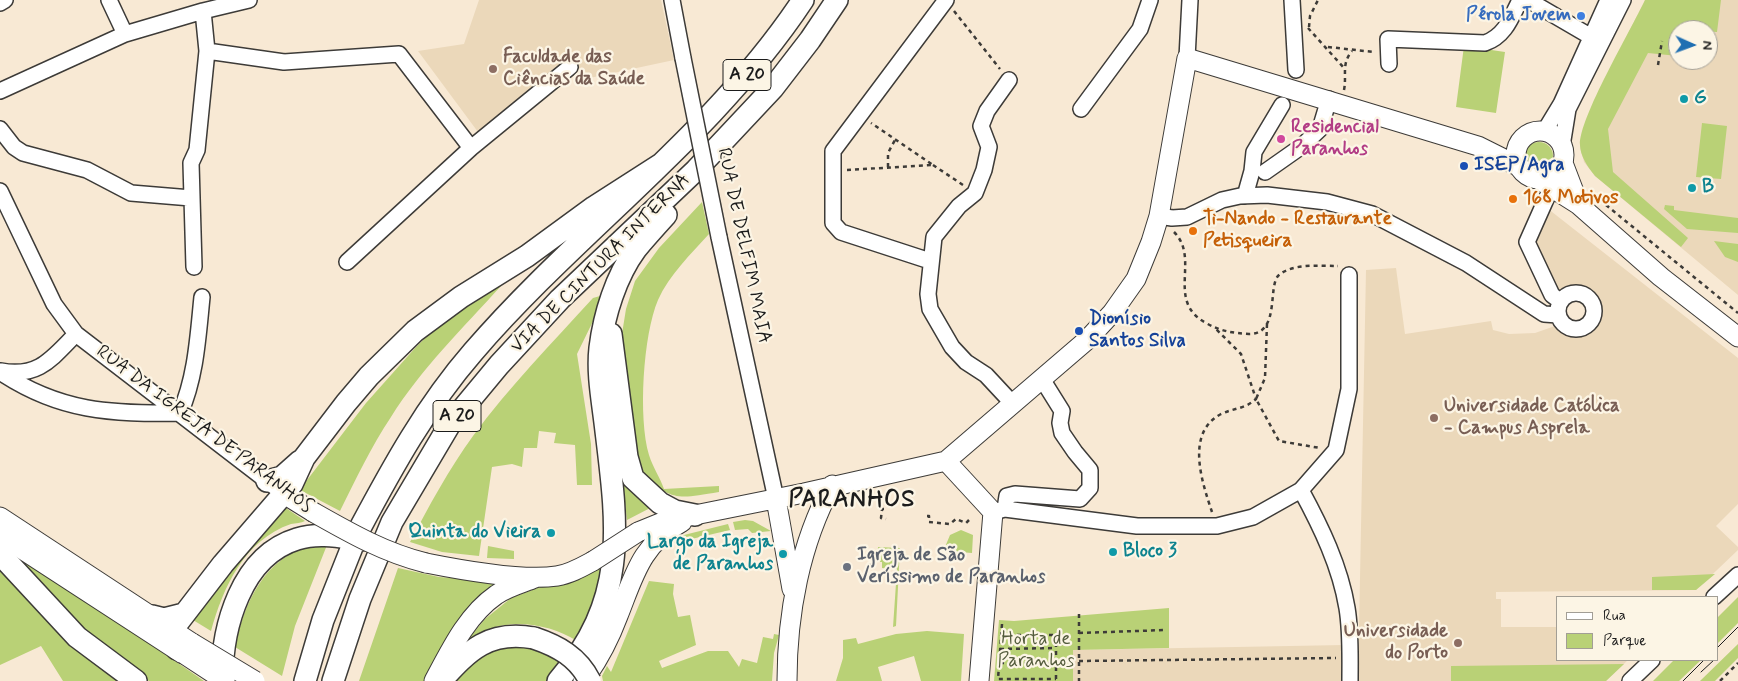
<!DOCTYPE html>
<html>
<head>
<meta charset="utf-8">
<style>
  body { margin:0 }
  #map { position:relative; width:1738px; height:681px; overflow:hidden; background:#f8e9d4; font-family:Mynerve,sans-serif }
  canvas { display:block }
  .legend { position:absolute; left:1556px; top:596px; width:162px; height:65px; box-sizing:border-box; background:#fcf5e5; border:1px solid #a29e95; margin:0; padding:6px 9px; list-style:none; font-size:15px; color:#1c1c1c }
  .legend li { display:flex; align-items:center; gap:10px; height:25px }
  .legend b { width:25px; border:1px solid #a29e95 }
  .north { position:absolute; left:1668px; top:20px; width:50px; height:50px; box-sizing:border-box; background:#fcf5e5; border:1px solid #a29e95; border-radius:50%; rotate:92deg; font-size:14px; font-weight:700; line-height:20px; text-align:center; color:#1c1c1c }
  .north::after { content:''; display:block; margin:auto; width:18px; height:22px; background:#1f6fb2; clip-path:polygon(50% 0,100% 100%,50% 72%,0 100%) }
</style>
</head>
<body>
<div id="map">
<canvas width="1738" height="681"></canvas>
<ul class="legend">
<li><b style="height:6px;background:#fff"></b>Rua</li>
<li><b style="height:14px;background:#b9d176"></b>Parque</li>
</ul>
<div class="north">N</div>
</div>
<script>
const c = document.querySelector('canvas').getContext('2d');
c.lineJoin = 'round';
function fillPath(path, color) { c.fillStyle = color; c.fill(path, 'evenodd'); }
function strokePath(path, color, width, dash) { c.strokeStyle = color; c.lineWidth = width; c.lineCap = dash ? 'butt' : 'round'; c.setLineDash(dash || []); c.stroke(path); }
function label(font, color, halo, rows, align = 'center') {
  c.font = font + ' Mynerve,sans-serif'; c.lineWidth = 4.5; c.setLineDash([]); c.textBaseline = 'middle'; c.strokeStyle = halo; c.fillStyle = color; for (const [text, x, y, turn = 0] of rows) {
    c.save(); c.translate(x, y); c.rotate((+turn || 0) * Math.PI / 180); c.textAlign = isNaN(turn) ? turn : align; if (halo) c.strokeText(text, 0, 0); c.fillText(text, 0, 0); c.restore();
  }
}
const built = new Path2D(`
  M479 0H661L674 60 585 79 570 57 478 132 418 51 464 44Z
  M1645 0H1738V295L1595 176 1584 162 1580 145 1585 125 1594 101ZM1678 30H1708V60H1678Z
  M1547 208 1738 358V504L1716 526 1738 547V550L1696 590 1496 592V599H1501V627H1557V660H1628L1606 681H1358L1366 270 1396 268 1405 334 1491 321 1493 330 1509 334 1535 333 1555 326 1562 333 1572 336H1582L1591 332 1598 324 1601 314V304L1596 295 1589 288 1580 285H1569L1557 293 1533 243Z
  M1344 645V681H1073V650Z`);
const green = new Path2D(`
  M1645 0H1721L1717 32 1678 30V56L1648 53 1608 129 1613 172 1688 238 1681 247 1595 176C1588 167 1580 156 1580 145 1579 118 1631 30 1645 0Z
  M1464 46 1505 52 1496 113 1456 107Z
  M1702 123 1727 126 1721 179 1696 177Z
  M1525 156a14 14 0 1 1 28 0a14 14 0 1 1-28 0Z
  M702 202 709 234C691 254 669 275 658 300 643 335 638 418 649 455 653 468 660 477 664 489L719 486V492C676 499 674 501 639 474L621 340 626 309 635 281 659 248Z
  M1665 205 1674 206V210L1738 218V233L1687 229 1664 209Z
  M1714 241 1738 244V262L1725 257Z
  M501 282V286C463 328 421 369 391 417 371 447 356 479 340 511L302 491 301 488 366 403 416 347 444 319Z
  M600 296 599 309 577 354 591 444 592 485H577L575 445 554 443 556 433 539 431 537 448H524L522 467 512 464 492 467 479 556 442 552 410 542C429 506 449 469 473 436 509 387 552 343 593 298Z
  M611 382 624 466 654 506 627 520Z
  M283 506 305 521C301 523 296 523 291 524 244 540 223 588 211 631L193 620 280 507Z
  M745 520 753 521 771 531 752 533 748 529 735 530 733 522Z
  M728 524 730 530 670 544 668 539Z
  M961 530 973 535 972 553 936 550V548L945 547 950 535Z
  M313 545H327L295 626 282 676 235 647C244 603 265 556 313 545Z
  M488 546 514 551V559L487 558Z
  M878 547 900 548 896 626 893 627 897 569 882 568V562H877Z
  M14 552 45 571 204 681H149L128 667 51 600Z
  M604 563V582L577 641C545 621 495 615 466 644L465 643 485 619 511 598Z
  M0 567 68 643 121 681H63L41 646 0 665Z
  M398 568 439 577 504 582 425 681H359Z
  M1715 574 1696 590H1652V577Z
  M649 581 674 584 673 594 678 617 690 615 696 645 659 661 662 668 708 651H728L739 667 742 659 757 663 763 637 773 639 774 634 779 635 774 653 772 681H603L602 676 607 666 611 672Z
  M1738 597V623L1717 644V618Z
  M1169 608V648L1073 650V681H994L999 620 1014 621Z
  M927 631 964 634 961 681H921L914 656 878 667 882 681H836L843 658V640L856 638 858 644 896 634Z
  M1738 644V658L1715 681H1700Z
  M531 645 563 662 547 681H456C483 649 491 649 531 645Z
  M1674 660H1701L1679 681H1653Z
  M1624 664 1606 681H1451V666Z`);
const path = new Path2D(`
  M954 11 1000 69
  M1309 27 1310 16 1318 0
  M1308 28 1344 68
  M1328 47 1374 52
  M1658 65 1662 41
  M1344 90C1347 75 1341 64 1352 51
  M933 165 963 185
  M888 167V153L895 140
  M847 170 933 165 871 123
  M1606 205 1738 313
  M1174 232C1201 259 1165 301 1206 323 1220 331 1232 333 1249 334 1281 334 1267 285 1279 275 1293 263 1320 266 1338 266
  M1267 324 1265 378 1256 399 1279 441 1320 448
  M884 509H882L881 518 886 519
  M1212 512C1202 482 1185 433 1221 414 1234 408 1245 409 1256 399L1241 354 1216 329
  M927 516H929V522L950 524 956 519 966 523 969 520
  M1079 614V681
  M1002 624 998 679H1056
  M1079 633 1165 630
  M1001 635H1073
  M1056 635V681
  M1000 649 1056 648
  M1079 661 1336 658
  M1000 663 1056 664
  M1720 681 1738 663`);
const minor = new Path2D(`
  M109 0 125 34
  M672 0 683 58
  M1292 0 1296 70
  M1528 0 1600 42
  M0 3 5 0
  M207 51 284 62 399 54 471 148
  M1187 58 1190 0
  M1389 64 1388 39 1485 43C1505 36 1511 18 1520 0
  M1009 80 987 111 981 126 989 147 984 170 975 193 959 206 934 237 928 294 930 309 952 347 966 362 986 375 1013 404
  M0 91 125 34 203 11 249 0
  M1081 109 1140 29 1150 0
  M0 129 14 147 23 153 87 170 131 193 191 198
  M1544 132 1561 104 1608 0
  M1562 146 1568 109 1623 0
  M1265 172 1302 146 1320 129 1329 99
  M1551 188 1527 242 1552 295 1560 301
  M0 191 54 304 76 334 275 487
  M1245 196 1252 171 1254 152 1282 105
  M1159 216 1172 218 1187 217 1222 200 1240 196 1267 195 1327 202 1372 214 1466 263 1544 314 1558 315
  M719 237 776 499
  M930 261 841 232 833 223V151L946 0
  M347 262 471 148 570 67
  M194 267 191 163 197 150 207 51 203 11
  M1558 311a18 18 0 1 1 36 0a18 18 0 1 1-36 0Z
  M1 371C39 378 52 358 76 334
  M0 372C60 412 111 414 180 413 196 377 198 336 202 297
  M1301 490C1321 527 1340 566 1347 608 1351 632 1350 657 1350 681
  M1005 509 1007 496 1015 494 1080 499 1090 488V470L1075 452 1062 433 1060 423 1062 411 1042 379
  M993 512 1005 509 1137 526H1217L1253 517 1301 490 1336 450 1349 389V275
  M1714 597 1738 575
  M1630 681 1652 660`);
const major = new Path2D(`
  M1516 155a24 24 0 1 1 48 0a24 24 0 1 1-48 0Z
  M1563 163 1579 205
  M1538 179 1579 205 1661 277 1738 337
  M946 461 993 512 979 681
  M284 494 313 512
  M776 499 792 589
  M0 517 192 643
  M638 532 665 521 804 493 946 461 1087 340 1112 313 1136 279 1151 242 1159 216 1187 58 1478 146 1520 167
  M0 535 183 654
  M426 563C461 570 523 581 557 576 570 574 582 567 593 561
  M434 681C450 651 467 615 496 595 507 587 523 583 535 578
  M583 681C598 661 609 640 618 616 634 576 641 544 682 522
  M787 681C787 614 800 544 832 485`);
const highway = new Path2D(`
  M611 334 627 457 633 478 660 503 675 511 695 515
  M267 481 282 477 300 461
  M359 530C392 468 426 406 473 352 578 230 713 136 803 0
  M0 554 77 637 136 681
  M152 616 164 619 184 614
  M177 649 173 642V629L223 564 292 484 304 458 346 403 369 376 415 331 461 297 527 256 594 207 661 164
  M222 679C222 627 241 556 297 539 319 532 340 537 362 540
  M305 681 323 620 352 547
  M333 681 360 599 392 522 450 424 499 365 560 299 696 170 773 88 810 40 837 0
  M441 681C469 650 489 630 534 638
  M558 681C628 600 618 529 606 431 603 403 597 375 600 348 604 315 616 276 636 249 646 237 656 226 666 215`);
const tram = new Path2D(`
  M1717 648 1738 627
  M1701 672 1714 660
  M1683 681 1704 660`);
const minorBridge = new Path2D(`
  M683 58 719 237`);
const majorBridge = new Path2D(`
  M313 512C350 533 385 553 426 563
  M593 561 638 532
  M192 643 255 681
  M184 654 225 681`);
const highwayBridge = new Path2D(`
  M534 638C558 646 578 657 590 681`);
const markers = [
  [1581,16,5,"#3f7fe0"],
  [493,69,5,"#8d6e63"],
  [1684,99,5,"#0f9aa8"],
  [1281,139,5,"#d1479c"],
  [1464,166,5,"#1a4fb4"],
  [1692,188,5,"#0f9aa8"],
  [1513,199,5,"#e8710a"],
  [1193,231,5,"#e8710a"],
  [1079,331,5,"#1a4fb4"],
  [1434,418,5,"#8d6e63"],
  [551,533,5,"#0f9aa8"],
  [1113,552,5,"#0f9aa8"],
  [783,554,5,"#0f9aa8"],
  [847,567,5,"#6b7280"],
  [1458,643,5,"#8d6e63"]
];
const shields = [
  [747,75,48],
  [457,416,48]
];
const shieldNames = [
  ["A 20",747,75],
  ["A 20",457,416]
];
const shopNames = [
  ["Pérola Jovem",1571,16]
];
const educationNames = [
  ["Faculdade das",503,58],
  ["Ciências da Saúde",503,80],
  ["Universidade Católica",1444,407],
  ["- Campus Asprela",1444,429],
  ["Universidade",1448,632,"right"],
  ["do Porto",1448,654,"right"]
];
const cultureNames = [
  ["G",1694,99],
  ["B",1702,188],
  ["Quinta do Vieira",541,533,"right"],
  ["Largo da Igreja",773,543,"right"],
  ["de Paranhos",773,565,"right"],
  ["Bloco 3",1123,552]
];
const hotelNames = [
  ["Residencial",1291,128],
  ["Paranhos",1291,150]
];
const transitNames = [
  ["ISEP/Agra",1474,166],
  ["Dionísio",1089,320],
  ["Santos Silva",1089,342]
];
const foodNames = [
  ["168 Motivos",1523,199],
  ["Ti-Nando - Restaurante",1203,220],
  ["Petisqueira",1203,242]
];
const streetNames = [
  ["RUA DE DELFIM MAIA",743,246,78],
  ["VIA DE CINTURA INTERNA",601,264,-45],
  ["RUA DA IGREJA DE PARANHOS",204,430,37]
];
const worshipNames = [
  ["Igreja de São",857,556],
  ["Veríssimo de Paranhos",857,578]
];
const parkNames = [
  ["Horta de",1036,640],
  ["Paranhos",1036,662]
];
const districtNames = [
  ["PARANHOS",852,501]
];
fillPath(built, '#ebd8ba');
fillPath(green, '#b9d176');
strokePath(minor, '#3d3b38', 18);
strokePath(major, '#3d3b38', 21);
strokePath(highway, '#3d3b38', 24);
strokePath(path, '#3d3b38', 2.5, [4, 4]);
strokePath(minor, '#fff', 15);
strokePath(major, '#fff', 19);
strokePath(highway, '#fff', 21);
strokePath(tram, '#1c1c1c', 1);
strokePath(minorBridge, '#3d3b38', 18, []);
strokePath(majorBridge, '#3d3b38', 21, []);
strokePath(highwayBridge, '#3d3b38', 24, []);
strokePath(minorBridge, '#fff', 15);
strokePath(majorBridge, '#fff', 19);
strokePath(highwayBridge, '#fff', 21);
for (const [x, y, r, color] of markers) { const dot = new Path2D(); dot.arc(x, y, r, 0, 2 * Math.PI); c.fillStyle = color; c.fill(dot); strokePath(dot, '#fcf5e5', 2); }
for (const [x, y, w] of shields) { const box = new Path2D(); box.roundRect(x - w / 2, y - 15.5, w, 31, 4); c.fillStyle = '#fcf5e5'; c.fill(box); strokePath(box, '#1c1c1c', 1); }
label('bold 18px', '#1c1c1c', null, shieldNames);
label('bold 19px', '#366cbe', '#fcf5e5', shopNames, 'right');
label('bold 19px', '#785e54', '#fcf5e5', educationNames, 'left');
label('bold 19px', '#0d838f', '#fcf5e5', cultureNames, 'left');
label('bold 19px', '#b23c85', '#fcf5e5', hotelNames, 'left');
label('bold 19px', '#164399', '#fcf5e5', transitNames, 'left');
label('bold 19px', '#c56008', '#fcf5e5', foodNames, 'left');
label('19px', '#1c1c1c', '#fcf5e5', streetNames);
label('bold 19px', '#5b616d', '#fcf5e5', worshipNames, 'left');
label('19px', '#535b3c', '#fcf5e5', parkNames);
c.letterSpacing = '1px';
label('bold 24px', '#1c1c1c', '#fcf5e5', districtNames);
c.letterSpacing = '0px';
</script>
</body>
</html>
